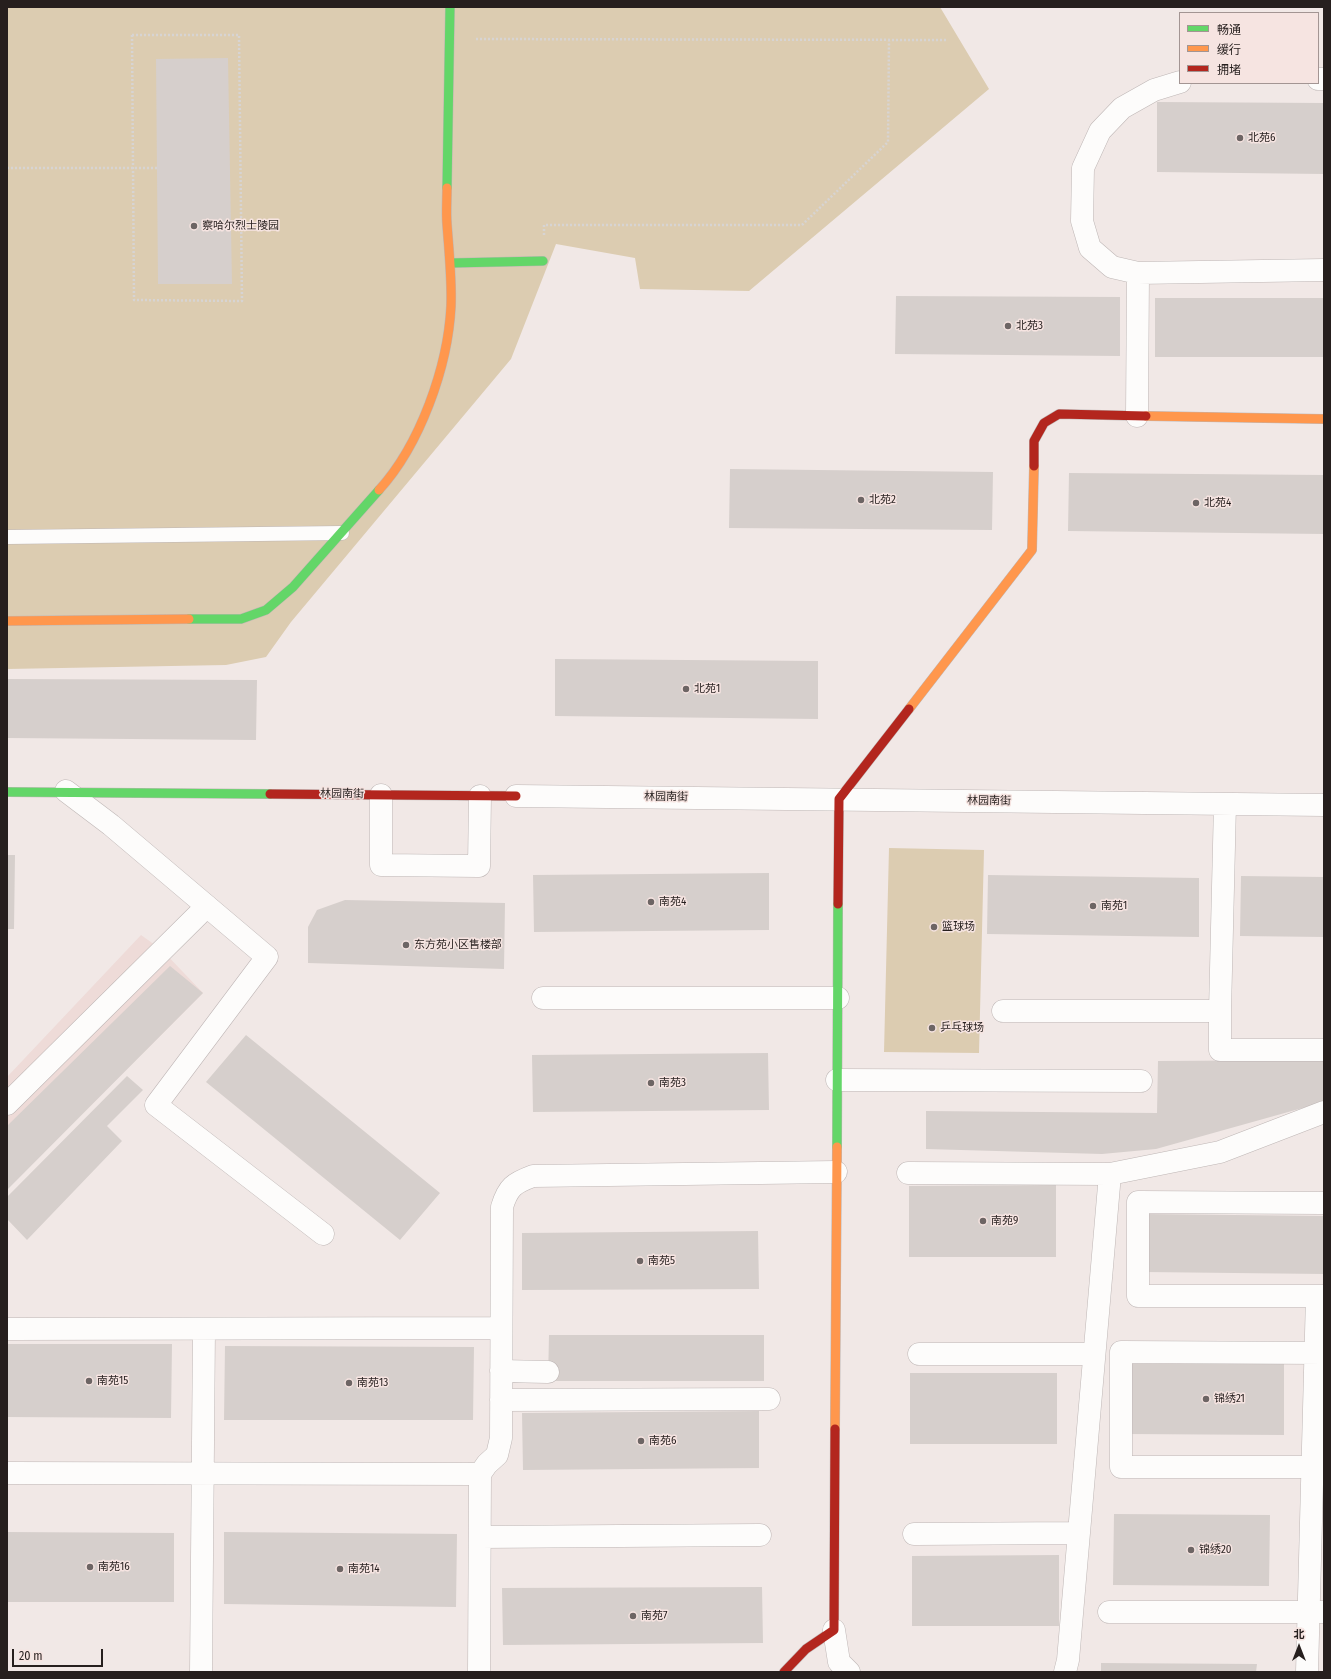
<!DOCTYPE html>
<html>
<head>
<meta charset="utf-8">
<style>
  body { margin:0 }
  #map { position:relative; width:1331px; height:1679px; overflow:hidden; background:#f1e8e6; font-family:"Fira Sans Condensed","Noto Sans SC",sans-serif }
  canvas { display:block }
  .frame { position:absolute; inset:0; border:8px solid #261f1e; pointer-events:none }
  .legend { position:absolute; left:1179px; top:12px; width:140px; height:72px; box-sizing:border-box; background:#f6e4e1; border:1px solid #a39593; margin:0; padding:5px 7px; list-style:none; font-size:12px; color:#261f1e }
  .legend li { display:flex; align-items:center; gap:8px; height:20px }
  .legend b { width:20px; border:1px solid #a39593 }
  .north { position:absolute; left:1279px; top:1627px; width:40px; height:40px; -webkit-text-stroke:3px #f6e4e1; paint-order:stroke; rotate:0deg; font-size:11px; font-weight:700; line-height:16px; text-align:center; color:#261f1e }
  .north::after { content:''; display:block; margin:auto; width:14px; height:18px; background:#261f1e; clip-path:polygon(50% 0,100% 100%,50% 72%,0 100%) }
  .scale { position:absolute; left:12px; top:1649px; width:91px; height:18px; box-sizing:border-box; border:2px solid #261f1e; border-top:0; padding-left:5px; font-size:12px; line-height:14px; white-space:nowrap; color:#261f1e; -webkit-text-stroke:3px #f6e4e1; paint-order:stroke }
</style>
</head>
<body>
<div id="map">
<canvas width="1331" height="1679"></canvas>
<div class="frame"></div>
<ul class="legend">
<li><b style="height:5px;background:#63d668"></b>畅通</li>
<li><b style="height:5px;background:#ff974d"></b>缓行</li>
<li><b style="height:5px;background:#b3261e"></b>拥堵</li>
</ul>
<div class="north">北</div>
<div class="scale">20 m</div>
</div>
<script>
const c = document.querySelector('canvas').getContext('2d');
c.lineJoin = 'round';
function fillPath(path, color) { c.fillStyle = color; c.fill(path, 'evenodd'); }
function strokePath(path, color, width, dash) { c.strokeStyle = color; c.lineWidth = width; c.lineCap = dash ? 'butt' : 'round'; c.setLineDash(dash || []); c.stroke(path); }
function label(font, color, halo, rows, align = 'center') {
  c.font = font + ' "Fira Sans Condensed","Noto Sans SC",sans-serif'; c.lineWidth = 3; c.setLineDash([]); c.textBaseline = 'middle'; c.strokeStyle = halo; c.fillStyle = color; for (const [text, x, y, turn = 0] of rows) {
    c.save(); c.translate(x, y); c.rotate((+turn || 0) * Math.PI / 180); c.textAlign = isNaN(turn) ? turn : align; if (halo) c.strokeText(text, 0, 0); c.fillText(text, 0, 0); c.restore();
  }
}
const built = new Path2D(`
  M141 935 162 950 203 993 7 1189V1077Z`);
const green = new Path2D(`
  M7 7H940L989 89 749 291 640 289 635 258 556 244 511 359 291 622 266 657 226 665 7 669Z
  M889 848 984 850 979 1053 884 1052Z`);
const building = new Path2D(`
  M228 58 232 284H158L156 59Z
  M1157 102 1324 103V174L1157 172Z
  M896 296 1120 297V356L895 354Z
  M1155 298H1324V357H1155Z
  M730 469 993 472 992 530 729 528Z
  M1069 473 1324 475V534L1068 531Z
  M555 659 818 661V719L555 716Z
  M7 679 257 680 256 740 7 738Z
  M7 855H15L14 929H7Z
  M769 873V930L534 932 533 875Z
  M988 875 1199 878V937L987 934Z
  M1241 876 1324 877V937L1240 936Z
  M345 900 505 903 504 969 308 963V927L317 910Z
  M170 966 203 993 7 1190V1126Z
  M246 1035 440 1193 400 1240 206 1082Z
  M768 1053 769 1110 533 1112 532 1055Z
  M1324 1060V1102L1156 1149 1102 1154 926 1149V1111L1157 1113 1158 1061Z
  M127 1076 143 1090 107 1126 122 1141 27 1240 7 1219V1197Z
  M1056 1185V1257H909V1186Z
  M1146 1214 1324 1216V1274L1145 1272Z
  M758 1231 759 1289 522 1290V1233Z
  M549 1335H764V1381H548Z
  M7 1344H172L171 1418 7 1417Z
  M225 1346 474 1347 473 1420H224Z
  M1128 1363 1284 1364V1435L1128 1434Z
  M910 1373H1057V1444H910Z
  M759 1411V1468L523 1470 522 1413Z
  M1114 1514 1270 1515 1269 1586 1113 1585Z
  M7 1532 174 1533V1602H7Z
  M224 1532 457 1534 456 1607 224 1604Z
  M1059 1555V1626H912V1556Z
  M762 1587 763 1643 503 1645 502 1588Z
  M1101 1663 1257 1664 1256 1672H1101Z`);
const path = new Path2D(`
  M132 35H239L242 301 134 300Z
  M476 39 947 40
  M7 168H157
  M544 235V225H802L888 142 889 41`);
const lane = new Path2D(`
  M7 537 342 533`);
const street = new Path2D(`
  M1318 79H1324
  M1180 82 1154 90 1122 108 1100 131 1083 168 1082 221 1090 248 1112 267 1138 273 1324 270
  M1137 416 1138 273
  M66 791 111 825 267 957 156 1105 323 1234
  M381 795V865L479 866 480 796
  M516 796 1324 805
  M543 998H838
  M1003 1011H1220L1225 804
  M1220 1011V1050H1324
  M837 1080 1141 1081
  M7 1104 207 906
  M908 1173 1110 1174
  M1324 1203 1138 1202V1296H1324
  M7 1329 501 1328
  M919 1354H1094
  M501 1371 548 1372
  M501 1400 769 1399
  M1312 1467H1121V1352L1324 1353
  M7 1473 480 1474
  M914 1534 1079 1533
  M480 1537 760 1535
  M1109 1612H1324
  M834 1630 839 1662 849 1672
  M201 1672 204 1329
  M479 1672 480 1474 487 1464 497 1455 501 1438 502 1207C508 1187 514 1183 533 1176L836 1172
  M1065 1672 1068 1660 1110 1174 1220 1152 1324 1112
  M1307 1672 1317 1296`);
const fast = new Path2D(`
  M447 188 450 7
  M451 263 543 261
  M189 619H241L266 610 293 587 379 490
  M7 792 270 794
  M837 1147 838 904`);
const slow = new Path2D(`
  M1146 416 1324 419
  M379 490C420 445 448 367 451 306 452 279 449 252 447 224 446 212 447 200 447 188
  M7 621 189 619
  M909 709 1032 550 1034 466
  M835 1429 837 1147`);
const jam = new Path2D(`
  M1034 466V441L1044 423 1059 414 1146 416
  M270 794 516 796
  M838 904 839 799 909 709
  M784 1672 806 1649 834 1630 835 1429`);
const markers = [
  [1240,138,4,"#6d6564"],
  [194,226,4,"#6d6564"],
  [1008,326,4,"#6d6564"],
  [861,500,4,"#6d6564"],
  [1196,503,4,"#6d6564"],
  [686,689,4,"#6d6564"],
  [651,902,4,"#6d6564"],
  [1093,906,4,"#6d6564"],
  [934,927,4,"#6d6564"],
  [406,945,4,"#6d6564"],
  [932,1028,4,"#6d6564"],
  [651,1083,4,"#6d6564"],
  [983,1221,4,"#6d6564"],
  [640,1261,4,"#6d6564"],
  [89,1381,4,"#6d6564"],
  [349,1383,4,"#6d6564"],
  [1206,1399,4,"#6d6564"],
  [641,1441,4,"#6d6564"],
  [1191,1550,4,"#6d6564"],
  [90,1567,4,"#6d6564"],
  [340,1569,4,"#6d6564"],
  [633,1616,4,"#6d6564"]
];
const poiNames = [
  ["北苑6",1248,138],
  ["察哈尔烈士陵园",202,226],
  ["北苑3",1016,326],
  ["北苑2",869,500],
  ["北苑4",1204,503],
  ["北苑1",694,689],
  ["南苑4",659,902],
  ["南苑1",1101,906],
  ["篮球场",942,927],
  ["东方苑小区售楼部",414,945],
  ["乒乓球场",940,1028],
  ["南苑3",659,1083],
  ["南苑9",991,1221],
  ["南苑5",648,1261],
  ["南苑15",97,1381],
  ["南苑13",357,1383],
  ["锦绣21",1214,1399],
  ["南苑6",649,1441],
  ["锦绣20",1199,1550],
  ["南苑16",98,1567],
  ["南苑14",348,1569],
  ["南苑7",641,1616]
];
const streetNames = [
  ["林园南街",342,794,1],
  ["林园南街",666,797,1],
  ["林园南街",989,801,1]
];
fillPath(built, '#eedbd8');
fillPath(green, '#dcccb1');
fillPath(building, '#d6cfcc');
strokePath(lane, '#beb6b5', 15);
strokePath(street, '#beb6b5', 23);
strokePath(fast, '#beb6b5', 10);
strokePath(slow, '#beb6b5', 10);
strokePath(jam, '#beb6b5', 10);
strokePath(path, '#d7d4d3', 2.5, [2, 2]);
strokePath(lane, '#fdfcfb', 14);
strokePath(street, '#fdfcfb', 22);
strokePath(fast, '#63d668', 9);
strokePath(slow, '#ff974d', 9);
strokePath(jam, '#b3261e', 9);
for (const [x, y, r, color] of markers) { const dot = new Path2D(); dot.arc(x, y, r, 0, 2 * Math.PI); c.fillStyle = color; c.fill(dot); strokePath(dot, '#f6e4e1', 1.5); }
label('11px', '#261f1e', '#f6e4e1', poiNames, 'left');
label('11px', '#261f1e', '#f6e4e1', streetNames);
</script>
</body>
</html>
